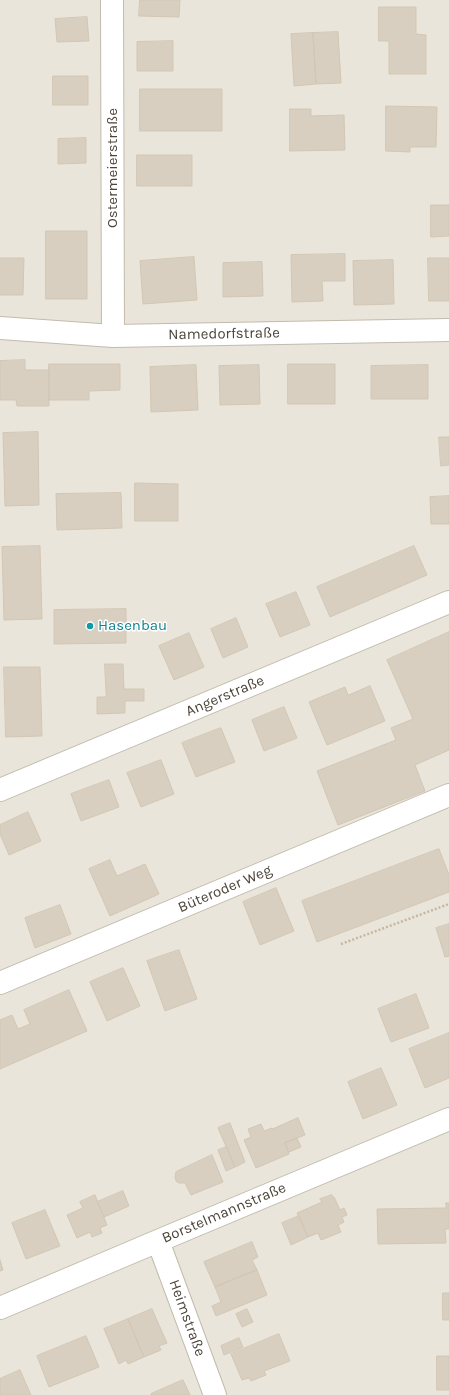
<!DOCTYPE html>
<html>
<head>
<meta charset="utf-8">
<style>
  body { margin:0 }
  canvas { display:block; background:#f6f3ec }
</style>
</head>
<body>
<canvas width="449" height="1395"></canvas>
<script>
const c = document.querySelector('canvas').getContext('2d');
c.lineJoin = 'round';
function fillPath(path, color) { c.fillStyle = color; c.fill(path, 'evenodd'); }
function strokePath(path, color, width, dash) { c.strokeStyle = color; c.lineWidth = width; c.lineCap = dash ? 'butt' : 'round'; c.setLineDash(dash || []); c.stroke(path); }
function label(font, color, halo, rows, align = 'center') {
  c.font = font + ' Karla,sans-serif'; c.lineWidth = 3; c.setLineDash([]); c.textBaseline = 'middle'; c.strokeStyle = halo; c.fillStyle = color; for (const [text, x, y, turn = 0] of rows) {
    c.save(); c.translate(x, y); c.rotate((+turn || 0) * Math.PI / 180); c.textAlign = isNaN(turn) ? turn : align; if (halo) c.strokeText(text, 0, 0); c.fillText(text, 0, 0); c.restore();
  }
}
const residential = new Path2D(`
  M0 0H449V1395H0Z`);
const building = new Path2D(`
  M140 0H180L179 17 139 16Z
  M379 7H416V34L426 35V74H389V41H379Z
  M87 17 89 41 57 42 55 19Z
  M338 32 341 83 316 84 313 33Z
  M313 33 316 84 294 86 291 34Z
  M173 41V71H137V42Z
  M53 76H88V105H53Z
  M140 89H222V131H140Z
  M386 106 437 107 436 147H410V152L386 151Z
  M290 109H311V116L344 115 345 150 290 151Z
  M86 138V163L58 164V139Z
  M137 155H192V186H137Z
  M431 205H449V236L431 237Z
  M46 231H87V299H46Z
  M345 254V281H322L323 301 292 302 291 255Z
  M194 257 197 300 143 304 140 261Z
  M0 258H24L23 295H0Z
  M428 258H449V301H429Z
  M393 260 394 304 354 305 353 261Z
  M262 262 263 296 223 297V263Z
  M25 360V370H49V406H17L16 400H0V361Z
  M49 364H120V390L89 391V400H49Z
  M288 364H335V404H288Z
  M196 365 198 410 151 412 150 367Z
  M259 365 260 404 220 405 219 366Z
  M428 365V399H371V366Z
  M38 432 39 505 5 506 3 433Z
  M439 437H449V465L441 466Z
  M135 483 178 484V521H135Z
  M121 493 122 528 57 530 56 494Z
  M449 496V524H431L430 497Z
  M40 546 42 619 4 620 2 547Z
  M414 546 427 575 330 617 317 587Z
  M296 592 310 625 280 637 266 604Z
  M126 609V643L54 644V610Z
  M236 618 248 647 223 658 211 629Z
  M449 632V750L415 765 425 791 338 825 317 771 396 740 391 728 413 719 387 660Z
  M189 633 204 667 174 680 159 646Z
  M105 664H123L124 689H144V701H125V713L97 714V697H106Z
  M4 667H40L42 736 6 737Z
  M370 686 385 721 327 745 309 702 345 687 348 695Z
  M284 707 297 738 264 751 252 720Z
  M221 728 235 762 196 777 182 743Z
  M161 760 174 794 141 807 127 773Z
  M109 780 119 807 81 821 71 794Z
  M28 812 41 841 9 855 0 834V825Z
  M439 849 449 875V892L317 942 302 901Z
  M110 860 117 876 145 864 159 894 110 916 89 869Z
  M276 888 294 931 260 945 243 902Z
  M60 905 71 934 35 948 25 918Z
  M449 924V956L445 957 436 928Z
  M179 950 197 999 165 1011 147 961Z
  M123 968 140 1006 107 1021 90 982Z
  M69 990 87 1031 0 1069V1020L12 1015 18 1029 30 1024 24 1010Z
  M416 994 429 1028 391 1042 378 1009Z
  M449 1033V1078L425 1088 409 1049Z
  M381 1068 397 1105 363 1119 348 1082Z
  M298 1118 305 1135 285 1143 289 1154 256 1168 244 1140 251 1137 248 1129 261 1124 264 1131 272 1128V1129Z
  M230 1123 245 1162 235 1167 218 1128Z
  M297 1138 301 1147 289 1152 285 1143Z
  M227 1147 235 1167 226 1171 218 1150Z
  M212 1155 223 1182 191 1195 185 1183H179L176 1181 175 1177 176 1172Z
  M123 1191 129 1206 104 1217 97 1202Z
  M95 1195 107 1225 100 1228 102 1233 92 1237 90 1232 77 1238 67 1215 83 1208 80 1202Z
  M332 1195V1197H334L340 1210 344 1208 347 1215 342 1217 344 1222 338 1225 341 1232 321 1240 318 1233 308 1237 297 1213 322 1202 320 1199Z
  M446 1203H449V1229H445L446 1243 378 1244 377 1209 446 1208Z
  M45 1210 60 1246 26 1259 12 1223Z
  M299 1216 308 1237 291 1245 282 1223Z
  M252 1242 258 1257 252 1260 257 1270 215 1287 204 1262Z
  M0 1260 3 1270 0 1271Z
  M257 1270 267 1295 216 1316 212 1306 221 1302 215 1287Z
  M443 1293H449V1320H443Z
  M152 1309 167 1343 159 1346 161 1350 144 1357 128 1319Z
  M247 1309 253 1322 242 1327 236 1314Z
  M128 1319 144 1357 128 1364 126 1360 119 1364 104 1329Z
  M279 1334 290 1361 264 1371 266 1375 251 1381 249 1378 242 1380 231 1354Z
  M86 1336 99 1367 49 1387 37 1356Z
  M239 1338 243 1347 224 1355 221 1346Z
  M437 1356H449V1390H437Z
  M20 1370 31 1395H0V1379Z
  M183 1380 190 1395H151V1394Z`);
const path = new Path2D(`
  M341 944 449 904`);
const minor = new Path2D(`
  M112 0 113 336
  M0 328 113 336 449 330
  M0 790 449 602
  M0 983 449 795
  M158 1241 215 1395
  M0 1308 158 1241 449 1119`);
const markers = [
  [90,626,4,"#0f9aa8"]
];
const streetNames = [
  ["Ostermeierstraße",113,168,-90],
  ["Namedorfstraße",224,334,-1],
  ["Angerstraße",225,696,-23],
  ["Büteroder Weg",225,889,-23],
  ["Borstelmannstraße",224,1213,-23],
  ["Heimstraße",187,1318,70]
];
const cultureNames = [
  ["Hasenbau",98,626]
];
fillPath(residential, '#eae5da');
fillPath(building, '#d8cfc1');
strokePath(building, '#d3c7b4', 1);
strokePath(minor, '#c2bbae', 24);
strokePath(path, '#c4b79f', 2.5, [2, 2]);
strokePath(minor, '#fff', 22);
for (const [x, y, r, color] of markers) { const dot = new Path2D(); dot.arc(x, y, r, 0, 2 * Math.PI); c.fillStyle = color; c.fill(dot); strokePath(dot, '#fff', 1.5); }
label('15px', '#4b4439', '#fff', streetNames);
label('15px', '#0d838f', '#fff', cultureNames, 'left');
</script>
</body>
</html>
